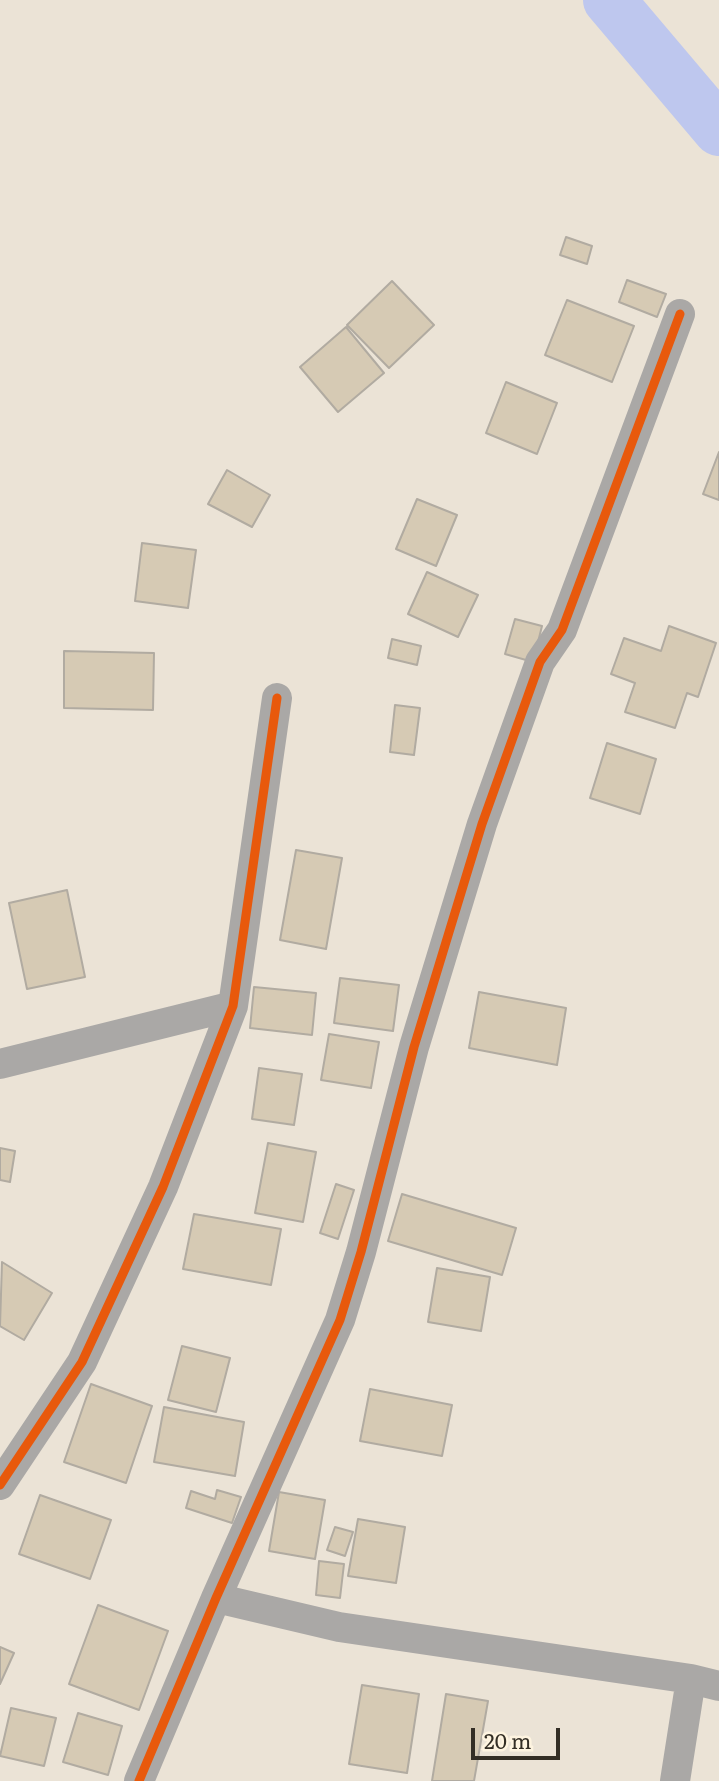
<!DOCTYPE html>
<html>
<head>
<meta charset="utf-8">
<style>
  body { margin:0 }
  #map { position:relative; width:719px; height:1781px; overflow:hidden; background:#ebe3d6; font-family:Literata,serif }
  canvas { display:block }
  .scale { position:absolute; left:471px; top:1728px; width:89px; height:32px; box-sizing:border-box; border:4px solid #332e25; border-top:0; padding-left:9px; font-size:21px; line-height:24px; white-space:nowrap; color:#332e25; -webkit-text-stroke:5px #fef4e0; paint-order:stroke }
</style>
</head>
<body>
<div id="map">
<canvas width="719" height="1781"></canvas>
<div class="scale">20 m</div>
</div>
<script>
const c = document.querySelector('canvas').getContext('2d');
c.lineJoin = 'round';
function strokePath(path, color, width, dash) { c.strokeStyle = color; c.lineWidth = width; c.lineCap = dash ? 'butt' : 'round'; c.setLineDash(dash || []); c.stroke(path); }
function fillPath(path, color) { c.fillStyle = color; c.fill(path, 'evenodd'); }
const river = new Path2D(`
  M609 0 719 130`);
const building = new Path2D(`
  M566 237 592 246 587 264 560 255Z
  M627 280 666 294 657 317 619 302Z
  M392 281 434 325 389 368 347 325Z
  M567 300 634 326 612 382 545 355Z
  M346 327 384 373 338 412 300 367Z
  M506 382 557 403 537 454 486 433Z
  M719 452V500L703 494Z
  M227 470 270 495 252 527 208 504Z
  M417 499 457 515 436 566 396 549Z
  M142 543 196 550 188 608 135 601Z
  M427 572 478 595 458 637 408 614Z
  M515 619 542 626 533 662 505 654Z
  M669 626 716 643 698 697 687 693 675 728 625 712 635 683 611 674 624 638 661 651Z
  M392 639 421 646 417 665 388 658Z
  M64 651 154 653 153 710 64 708Z
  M395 705 420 708 414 755 390 752Z
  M607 743 656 759 640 814 590 798Z
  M296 850 342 858 326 949 280 940Z
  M67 890 85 977 27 989 9 903Z
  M340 978 399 985 393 1031 334 1023Z
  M254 987 316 993 312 1035 250 1028Z
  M479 992 566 1008 557 1065 469 1048Z
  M329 1034 379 1042 371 1088 321 1080Z
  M259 1068 302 1074 294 1125 252 1119Z
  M268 1143 316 1152 303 1222 255 1213Z
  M0 1148 15 1151 10 1182 0 1180Z
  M336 1184 354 1190 338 1239 320 1233Z
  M402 1194 516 1228 502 1275 388 1241Z
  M194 1214 281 1229 271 1285 183 1269Z
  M2 1262 52 1293 24 1340 0 1326Z
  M437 1268 490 1277 481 1331 428 1322Z
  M182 1346 230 1358 216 1412 168 1400Z
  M91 1384 152 1406 126 1483 64 1462Z
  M370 1389 452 1405 442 1456 360 1441Z
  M164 1407 244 1422 235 1476 154 1462Z
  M217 1490 241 1497 232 1523 186 1508 191 1491 215 1499Z
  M279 1492 325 1500 315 1559 269 1551Z
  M40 1495 111 1520 90 1579 19 1554Z
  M358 1519 405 1527 396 1583 348 1576Z
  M335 1527 353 1532 345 1556 327 1550Z
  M319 1561 344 1564 340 1598 316 1595Z
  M98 1605 168 1631 139 1710 69 1684Z
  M0 1647 14 1653 0 1684Z
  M362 1685 419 1694 407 1773 349 1764Z
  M446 1694 488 1701 474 1781H432Z
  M11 1708 56 1718 44 1766 0 1756Z
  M78 1713 122 1726 108 1775 63 1762Z`);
const minor = new Path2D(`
  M0 1064 233 1006
  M0 1485 82 1362 163 1187 233 1006 277 698
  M216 1598 339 1627 691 1679 719 1686
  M139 1781 216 1598 340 1320 361 1252 414 1047 482 824 540 662 562 630 680 314
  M675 1781 691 1679`);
const cycleway = new Path2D(`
  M0 1485 82 1362 163 1187 233 1006 277 698
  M139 1781 216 1598 340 1320 361 1252 414 1047 482 824 540 662 562 630 680 314`);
strokePath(river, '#bec7ee', 52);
fillPath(building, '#d6cab4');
strokePath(building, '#b1aba1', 2);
strokePath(minor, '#aaa8a6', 30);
strokePath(cycleway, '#e8590c', 9);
</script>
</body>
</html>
